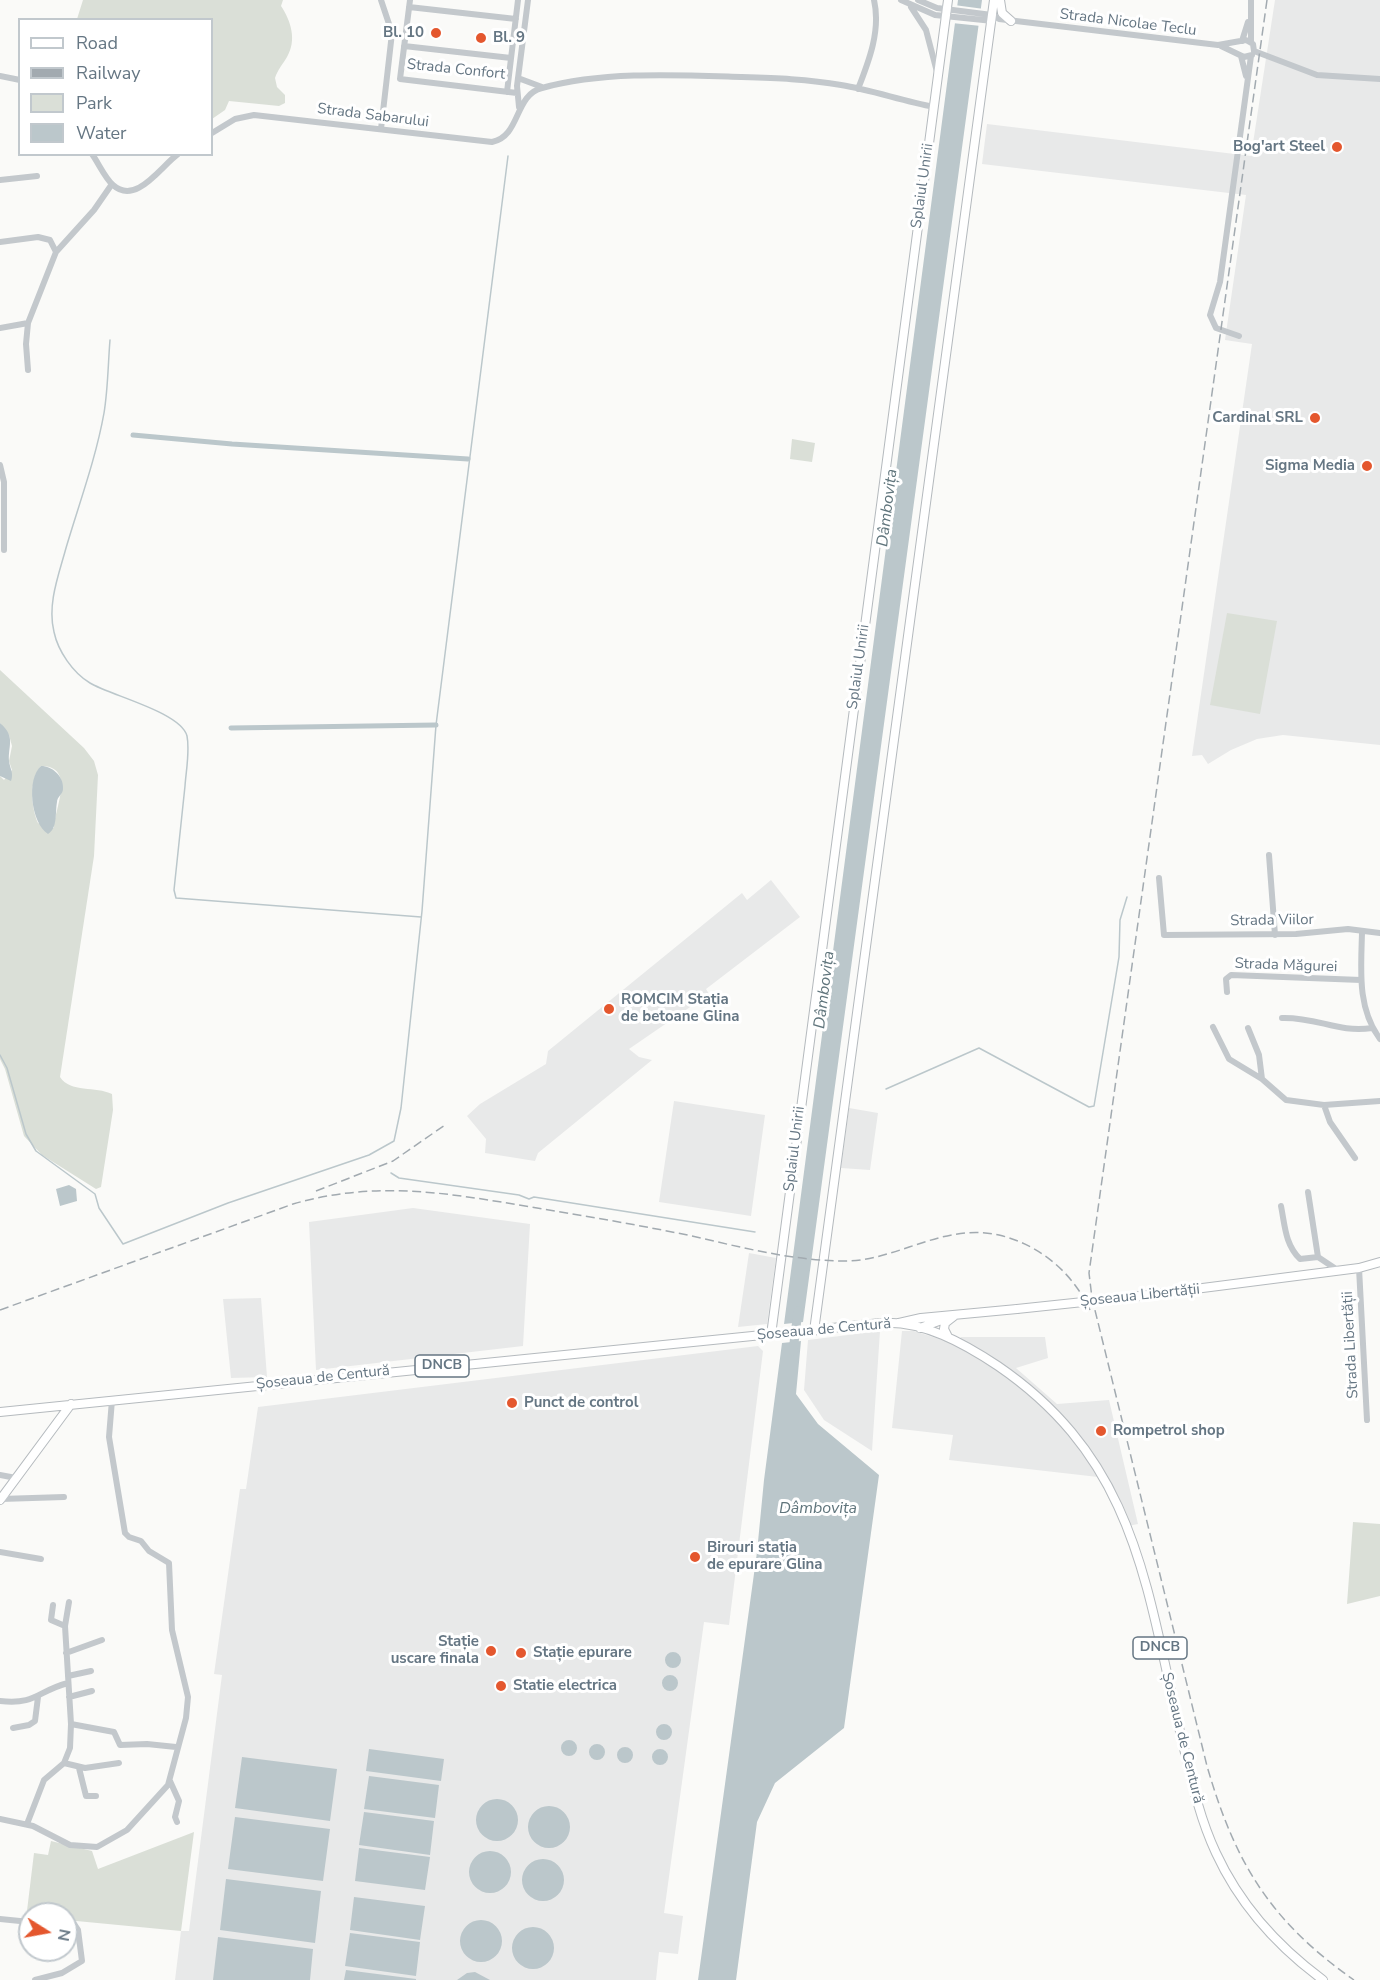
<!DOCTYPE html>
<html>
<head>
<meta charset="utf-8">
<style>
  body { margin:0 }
  #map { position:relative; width:1380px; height:1980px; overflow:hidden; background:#fafaf8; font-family:"Nunito Sans",sans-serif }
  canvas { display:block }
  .legend { position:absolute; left:18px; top:18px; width:195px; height:138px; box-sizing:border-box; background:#fff; border:2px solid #c1c8cd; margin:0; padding:8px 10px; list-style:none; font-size:18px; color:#657683 }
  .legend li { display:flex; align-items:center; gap:12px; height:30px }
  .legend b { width:30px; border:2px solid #c1c8cd }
  .north { position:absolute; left:18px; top:1902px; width:60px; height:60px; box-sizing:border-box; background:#fff; border:2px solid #c1c8cd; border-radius:50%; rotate:101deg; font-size:16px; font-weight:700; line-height:24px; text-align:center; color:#657683 }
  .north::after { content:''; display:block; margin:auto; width:21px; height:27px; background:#e4572e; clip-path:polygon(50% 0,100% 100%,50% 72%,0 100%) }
</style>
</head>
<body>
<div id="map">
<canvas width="1380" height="1980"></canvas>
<ul class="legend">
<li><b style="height:8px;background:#fff"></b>Road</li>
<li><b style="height:8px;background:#a2aab0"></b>Railway</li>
<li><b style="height:16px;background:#dadfd7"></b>Park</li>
<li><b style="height:16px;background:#bbc7cb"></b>Water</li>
</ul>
<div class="north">N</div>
</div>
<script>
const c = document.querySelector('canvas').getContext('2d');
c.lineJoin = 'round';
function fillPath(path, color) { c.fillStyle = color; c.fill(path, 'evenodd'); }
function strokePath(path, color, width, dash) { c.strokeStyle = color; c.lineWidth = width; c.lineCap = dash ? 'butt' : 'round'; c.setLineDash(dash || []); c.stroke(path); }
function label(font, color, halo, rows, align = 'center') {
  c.font = font + ' "Nunito Sans",sans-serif'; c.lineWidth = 6; c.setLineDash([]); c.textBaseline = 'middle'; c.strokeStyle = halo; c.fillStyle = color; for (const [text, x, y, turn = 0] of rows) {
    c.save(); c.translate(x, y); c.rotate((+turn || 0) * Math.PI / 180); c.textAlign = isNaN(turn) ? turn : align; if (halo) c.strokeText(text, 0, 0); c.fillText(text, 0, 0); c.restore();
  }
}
const built = new Path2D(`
  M1275 0H1380V745L1283 735 1257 739 1231 750 1208 764 1202 755 1192 756 1252 344 1225 340 1246 195 982 164 987 124 1251 156Z
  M771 880 800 917 706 989 709 994 629 1049 639 1057 652 1060 538 1153 535 1161 485 1153 486 1139 467 1116 480 1104 546 1064 548 1051 742 893 747 900Z
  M674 1101 765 1115 751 1216 659 1202Z
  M849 1108 878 1113 870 1170 841 1168Z
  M413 1208 530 1224 523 1346 316 1370 309 1222Z
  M749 1253 776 1258 767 1324 738 1327Z
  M261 1298 267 1377 231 1378 223 1299Z
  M880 1331 872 1451 824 1420 804 1390 808 1340Z
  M902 1331H914L955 1344 961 1337H1045L1048 1358 1016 1368 1057 1404 1109 1400 1138 1524 1123 1527 1098 1477 949 1460 953 1435 892 1428Z
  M758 1346 763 1351 729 1625 704 1622 664 1913 683 1916 678 1954 659 1952 656 1980H175L181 1931H189L222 1675 214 1674 240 1489H246L258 1407Z`);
const green = new Path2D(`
  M83 0H283L281 6C291 21 297 40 287 57 283 64 278 69 275 78L277 87 285 95V103L279 106 229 101 225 110 212 119V20L77 19Z
  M792 439 815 443 812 462 790 459Z
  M1227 613 1277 621 1260 714 1210 705Z
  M0 670 84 748 94 761 98 775 94 856 60 1077C70 1093 96 1086 112 1094L113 1110 101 1187 96 1189 42 1155 24 1136 5 1069 0 1059V776L4 780 12 770 9 761 12 746 9 735 0 723ZM41 766C77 766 54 810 54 828L38 823C31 807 29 780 41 766Z
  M1353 1522 1380 1524V1596L1347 1604Z
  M194 1832 181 1931 66 1920V1914H30V1920L26 1919 34 1853 48 1855 51 1841 92 1851 98 1869Z`);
const water = new Path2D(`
  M958 0H982L803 1322 784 1324Z
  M0 723C16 737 8 745 9 761 10 769 14 773 11 781L0 776Z
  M41 766C52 766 64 776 63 789 63 794 57 797 57 802 55 812 58 828 48 834 31 823 26 779 41 766Z
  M69 1185 76 1189 77 1201 60 1206 56 1189Z
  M801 1341 796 1394 818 1424 879 1475 844 1728 775 1783 757 1822 736 1980H698L757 1552 764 1480 782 1343Z
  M665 1660a8 8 0 1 1 16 0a8 8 0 1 1-16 0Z
  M662 1683a8 8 0 1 1 16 0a8 8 0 1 1-16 0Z
  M656 1732a8 8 0 1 1 16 0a8 8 0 1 1-16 0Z
  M561 1748a8 8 0 1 1 16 0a8 8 0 1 1-16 0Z
  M589 1752a8 8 0 1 1 16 0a8 8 0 1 1-16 0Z
  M617 1755a8 8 0 1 1 16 0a8 8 0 1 1-16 0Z
  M369 1749 444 1759 441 1781 366 1771Z
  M652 1757a8 8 0 1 1 16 0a8 8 0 1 1-16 0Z
  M242 1757 337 1769 330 1821 235 1808Z
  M369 1776 439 1785 435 1818 364 1809Z
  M476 1820a21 21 0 1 1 42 0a21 21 0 1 1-42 0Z
  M528 1827a21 21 0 1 1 42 0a21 21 0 1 1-42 0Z
  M364 1812 434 1821 430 1855 359 1845Z
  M235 1817 330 1829 323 1881 228 1869Z
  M359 1848 430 1857 425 1890 355 1881Z
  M469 1872a21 21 0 1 1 42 0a21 21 0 1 1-42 0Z
  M522 1880a21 21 0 1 1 42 0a21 21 0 1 1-42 0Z
  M226 1879 321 1891 315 1943 220 1930Z
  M354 1897 425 1906 420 1940 350 1930Z
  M460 1941a21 21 0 1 1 42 0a21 21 0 1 1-42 0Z
  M512 1948a21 21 0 1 1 42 0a21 21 0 1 1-42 0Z
  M350 1933 420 1942 416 1976 345 1966Z
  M218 1937 313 1949 310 1980H213Z
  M346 1970 416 1979V1980H344Z
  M475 1972 490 1980H457L467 1973Z`);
const pier = new Path2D(`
  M954 5 984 9 981 26 952 23Z`);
const stream = new Path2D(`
  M110 340C108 364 108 389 104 413 96 458 79 504 66 548 59 574 47 604 54 632 58 651 73 673 90 683 109 695 181 712 187 736 190 751 186 771 185 786 181 821 178 855 174 890L176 898 421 917
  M0 1055 7 1068 26 1134 36 1151 95 1194 99 1208 123 1244 228 1203 369 1155 394 1141 401 1108 422 911 436 725 508 156
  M886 1089 979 1048 1089 1107 1094 1106 1119 957 1120 920 1127 897
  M391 1173 399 1178 519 1195 529 1199 534 1197 755 1232`);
const canal = new Path2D(`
  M133 435 232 444 468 459
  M231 728 436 725`);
const river = new Path2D(`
  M793 1351 798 1311`);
const minor = new Path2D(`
  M381 0 392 33 381 129
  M410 0 400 79 517 93
  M901 0 935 15 993 21
  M918 0 937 8 992 15 999 19 1218 45 1246 40 1253 44 1254 51
  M1251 0V42
  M409 7 516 19
  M911 7 926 30 937 72
  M1242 41 1248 22
  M404 46 511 58
  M1221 46 1244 57 1252 55
  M1254 51 1317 75 1380 79
  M1241 56 1246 76
  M0 76 20 80
  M518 78 542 87
  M858 89C869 61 881 30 874 0
  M507 92 518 0
  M519 107 517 86 528 0
  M212 133 235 119 254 115 492 142C521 136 514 95 542 88 603 71 679 75 741 77 774 78 808 79 841 85 872 90 902 101 934 107
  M92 154C99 164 105 178 113 185 136 206 161 166 178 154
  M0 180 37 176
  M0 242 38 237 50 240 56 252 28 323 0 328
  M56 252 94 210 112 184
  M28 323 26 344 28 370
  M1239 336 1216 328 1210 315 1220 282 1251 56
  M0 465 4 482V550
  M1269 855 1275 935
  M1159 878 1164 935 1296 934 1348 929 1380 933
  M1362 933C1361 970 1357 1008 1380 1039
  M1227 992 1226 979 1231 975 1361 980
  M1282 1018C1318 1017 1337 1033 1372 1028
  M1213 1027 1229 1059 1262 1079 1286 1100 1324 1105 1380 1101
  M1248 1028 1259 1055 1262 1079
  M1324 1105 1330 1122 1355 1158
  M1308 1192 1318 1257
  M1281 1206C1285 1226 1285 1244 1300 1259L1318 1257 1339 1271
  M1359 1268 1367 1420
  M0 1475 16 1478
  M1 1499 64 1497
  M0 1552 41 1559
  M53 1605 51 1620 65 1626
  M66 1653 102 1640
  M68 1676 91 1671
  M69 1697 92 1691
  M0 1701C37 1705 37 1691 68 1683
  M71 1724 114 1732 120 1745 147 1744 176 1747
  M13 1728 29 1725 35 1721 38 1697
  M64 1763 85 1768 119 1763
  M79 1768 86 1796H96
  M170 1781 179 1801 175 1817 177 1822
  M0 1819 33 1826 70 1845 97 1847 127 1830 168 1785 186 1718 188 1697 172 1630 169 1563 149 1551 141 1541 129 1537 125 1533 109 1437 112 1400
  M27 1824 44 1780 64 1763 70 1748 71 1724 65 1626 69 1602
  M0 1919 30 1922
  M35 1980 62 1973 82 1961 78 1930 74 1924 66 1923`);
const major = new Path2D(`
  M1000 0 1002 13 1011 21
  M1140 1296 1359 1268 1380 1262
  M899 1323 921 1318 1017 1309
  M920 1328 944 1319
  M814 1331 994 0
  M771 1335 948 0
  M948 1337 944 1329 945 1323 954 1316
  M0 1412 881 1323C923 1320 965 1344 998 1366 1138 1462 1146 1589 1182 1740 1191 1778 1199 1817 1216 1853 1240 1905 1277 1946 1323 1980
  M0 1500 71 1404`);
const rail = new Path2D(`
  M1267 0 1089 1273 1092 1298 1207 1766C1235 1863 1270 1921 1354 1980
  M316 1191 393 1161 445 1125
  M0 1310 293 1204C377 1180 447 1193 531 1207 585 1216 639 1225 692 1236 740 1247 790 1260 840 1261 895 1263 942 1222 999 1235 1040 1245 1072 1272 1090 1310`);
const majorBridge = new Path2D(`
  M1017 1309 1140 1296`);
const markers = [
  [436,33,6,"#e4572e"],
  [481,38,6,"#e4572e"],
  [1337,147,6,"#e4572e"],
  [1315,418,6,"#e4572e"],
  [1367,466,6,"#e4572e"],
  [609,1009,6,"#e4572e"],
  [512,1403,6,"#e4572e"],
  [1101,1431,6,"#e4572e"],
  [695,1557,6,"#e4572e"],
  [491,1651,6,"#e4572e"],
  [521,1653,6,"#e4572e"],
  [501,1686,6,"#e4572e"]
];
const shields = [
  [442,1366,54],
  [1160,1648,54]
];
const shieldNames = [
  ["DNCB",442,1366],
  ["DNCB",1160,1648]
];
const streetNames = [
  ["Strada Nicolae Teclu",1128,23,7],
  ["Strada Confort",456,70,6],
  ["Strada Sabarului",373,116,7],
  ["Splaiul Unirii",923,186,-82],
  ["Splaiul Unirii",859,667,-82],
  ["Strada Viilor",1272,921,-1],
  ["Strada Măgurei",1286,966,2],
  ["Splaiul Unirii",795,1149,-83],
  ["Șoseaua Libertății",1140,1296,-6],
  ["Șoseaua de Centură",824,1330,-5],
  ["Strada Libertății",1351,1345,-93],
  ["Șoseaua de Centură",323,1378,-6],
  ["Șoseaua de Centură",1182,1738,76]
];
const poiNames = [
  ["Bl. 10",424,33,"right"],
  ["Bl. 9",493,38],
  ["Bog'art Steel",1325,147,"right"],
  ["Cardinal SRL",1303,418,"right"],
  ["Sigma Media",1355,466,"right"],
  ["ROMCIM Stația",621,1000],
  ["de betoane Glina",621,1017],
  ["Punct de control",524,1403],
  ["Rompetrol shop",1113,1431],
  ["Birouri stația",707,1548],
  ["de epurare Glina",707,1565],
  ["Stație",479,1642,"right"],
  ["uscare finala",479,1659,"right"],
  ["Stație epurare",533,1653],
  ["Statie electrica",513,1686]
];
const waterNames = [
  ["Dâmbovița",888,508,-83],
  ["Dâmbovița",825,990,-83],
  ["Dâmbovița",818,1509]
];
fillPath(built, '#e8e9e9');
fillPath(green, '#dadfd7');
fillPath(water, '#bbc7cb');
fillPath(pier, '#fafaf8');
strokePath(stream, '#bbc7cb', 1.5);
strokePath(canal, '#bbc7cb', 5);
strokePath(river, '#bbc7cb', 9);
strokePath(major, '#b5babe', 10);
strokePath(minor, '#c3c8cc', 6);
strokePath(major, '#fff', 8);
strokePath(rail, '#a2aab0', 1.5, [9, 4.5]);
strokePath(majorBridge, '#b5babe', 10, []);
strokePath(majorBridge, '#fff', 8);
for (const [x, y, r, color] of markers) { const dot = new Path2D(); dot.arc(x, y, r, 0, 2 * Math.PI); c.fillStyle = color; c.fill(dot); strokePath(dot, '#fff', 2); }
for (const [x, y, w] of shields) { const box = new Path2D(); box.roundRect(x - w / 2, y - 11, w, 22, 4.5); c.fillStyle = '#fff'; c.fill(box); strokePath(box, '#657683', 1.5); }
label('bold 14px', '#657683', null, shieldNames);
label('15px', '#657683', '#fff', streetNames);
label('bold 15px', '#657683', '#fff', poiNames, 'left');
label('italic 16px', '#60757c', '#fff', waterNames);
</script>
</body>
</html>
